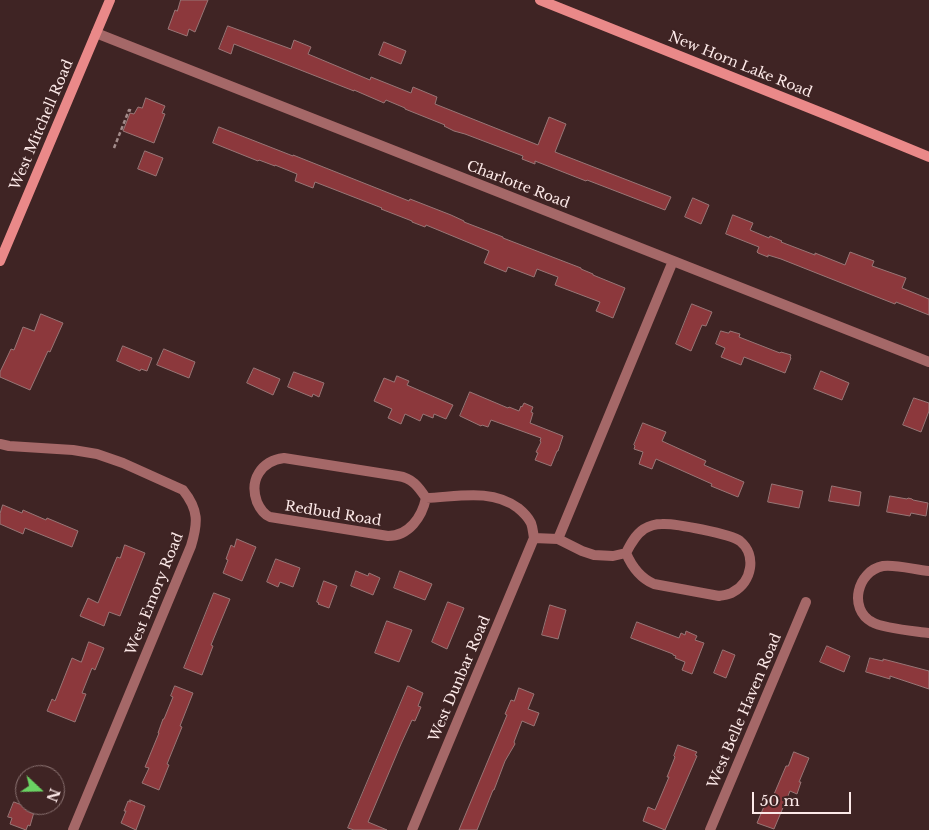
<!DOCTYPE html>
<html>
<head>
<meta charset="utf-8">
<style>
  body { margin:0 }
  #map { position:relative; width:929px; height:830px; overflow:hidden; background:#3f2424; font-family:"Libre Baskerville",serif }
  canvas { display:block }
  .north { position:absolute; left:15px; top:765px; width:50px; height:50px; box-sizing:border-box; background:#3f2424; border:1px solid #8b7372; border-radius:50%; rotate:111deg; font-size:14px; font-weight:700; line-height:20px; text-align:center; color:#fce9e8 }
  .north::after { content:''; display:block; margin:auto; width:18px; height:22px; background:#6ad363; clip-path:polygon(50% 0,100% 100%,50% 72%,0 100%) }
  .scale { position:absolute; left:752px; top:792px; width:99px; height:22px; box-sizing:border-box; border:2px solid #fce9e8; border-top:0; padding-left:6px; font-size:15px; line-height:18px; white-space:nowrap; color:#fce9e8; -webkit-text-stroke:4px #3f2424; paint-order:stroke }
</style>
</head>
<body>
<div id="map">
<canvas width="929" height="830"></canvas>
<div class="north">N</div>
<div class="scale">50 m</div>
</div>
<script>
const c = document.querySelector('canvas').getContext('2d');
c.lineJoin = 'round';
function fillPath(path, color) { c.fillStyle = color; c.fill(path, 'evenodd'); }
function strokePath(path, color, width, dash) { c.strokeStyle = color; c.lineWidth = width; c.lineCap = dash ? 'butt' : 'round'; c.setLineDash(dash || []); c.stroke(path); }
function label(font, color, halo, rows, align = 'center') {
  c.font = font + ' "Libre Baskerville",serif'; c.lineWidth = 4; c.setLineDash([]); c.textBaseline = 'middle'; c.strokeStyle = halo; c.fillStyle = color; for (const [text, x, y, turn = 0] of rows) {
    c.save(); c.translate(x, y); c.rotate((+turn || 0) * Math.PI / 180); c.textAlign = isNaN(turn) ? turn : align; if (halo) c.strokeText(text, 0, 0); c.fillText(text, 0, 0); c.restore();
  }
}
const building = new Path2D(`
  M181 0H208L195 32 189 29 187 36 168 29 175 10 177 11Z
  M228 26 291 49 294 40 311 47 308 54 370 80 371 77 411 93 413 87 437 97 435 104 538 145 549 117 566 124 555 152 671 197 665 210 587 180 586 181 535 161V164L522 159 523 156 465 134 454 131 444 126 445 125 405 109V108L386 100 384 103 354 90V91L234 44 231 54 219 49Z
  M384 42 406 51 401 64 379 55Z
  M146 98 165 106 162 113 165 114 154 143 123 131 130 113 134 114 138 107 142 108Z
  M219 127 293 156V155L409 201 410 199 451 215 464 221V222L503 237V238L581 268V269L593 274V275L625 288 613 318 596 311 600 302 555 285 558 277 537 269 534 277 508 267 506 272 484 263 489 251 426 225 425 227 412 222V221L381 209 382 208 315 182 313 188 295 181 297 174 275 165V166L259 160 258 161 213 143Z
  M145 151 163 158 156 176 138 169Z
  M693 198 709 205 701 224 685 217Z
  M733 215 753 223 750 230 769 238 770 236 782 241 781 242 815 255V253L845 265 850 252 874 261 872 266 906 278 902 288 929 299V315L896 302 895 304 872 295 781 259 768 255V257L758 253 757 252 759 247 726 234Z
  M692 304 712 312 706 326 702 325 691 351 676 344Z
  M41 314 63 323 50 352 48 351 30 390 0 377V372L11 349 14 350 23 327 34 331Z
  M721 331 728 333H729L730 331 740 334 739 337 780 353 781 352 791 355 790 357 791 358 785 373 744 357 741 365 721 357 725 348 716 344Z
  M123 346 152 358 147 371 141 369 140 371 117 361Z
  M164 349 195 362 189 378 157 365Z
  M254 368 280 379 273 395 247 383Z
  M821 371 849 383 842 400 814 389Z
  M294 372 324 383 319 397 313 394 312 397 288 387Z
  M397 376 409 381 407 385 453 405 446 419 434 414 433 418 423 414 420 421 405 414 401 424 388 418 392 409 374 401 384 378 394 382Z
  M470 392 508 408 509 407 519 411 521 406 522 407 524 403 533 407 531 412 533 413 530 423 563 436 558 451H557L551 466 535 460 538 453 536 452 541 442 540 441 541 438 491 420 488 427 482 425 481 426 460 416Z
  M914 398 929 403V411L921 432 903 425Z
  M643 423 666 432 662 441 706 461 704 465 744 482 738 497 711 486 712 484 656 459 652 469 639 464 643 452 634 449 635 446 634 445Z
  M772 484 803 491 799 508 768 502Z
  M832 486 861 492 859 506 829 501Z
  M890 496 907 499 908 498 912 499 913 500 928 503 926 516 911 513 910 516 887 512Z
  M3 505 22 513 23 510 46 520 47 518 78 531 72 547 25 528 23 534 0 524V514Z
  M237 539 256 547 242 581 223 573 228 560 226 559 231 545 234 547Z
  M125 545 145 553 120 616 109 612 104 626 80 616 88 598 98 603 117 557 120 558Z
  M276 559 300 568 293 587 280 582 278 587 267 582Z
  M356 571 368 576 369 573 380 578 373 595 351 586Z
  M400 571 432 584 425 600 394 588Z
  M324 581 337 586 329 608 318 604 319 603 317 602Z
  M214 593 230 599 211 645 213 646 202 675 184 668Z
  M448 602 464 608 447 649 432 642Z
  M550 605 566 610 558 639 542 635Z
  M387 621 412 630 399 662 375 653Z
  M637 622 679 638 681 633 685 635 686 631 697 636 695 640 704 643 692 674 682 670 685 662 675 658 676 656 673 655V654L631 638Z
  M89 642 104 648 95 670 92 668 82 693 86 694 75 722 47 711 52 699 55 701 72 658 81 662Z
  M827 646 850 656 844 672 820 662Z
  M723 650 735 655 726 678 714 673Z
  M870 658 883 661V659L929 671V689L890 676V679L866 672Z
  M175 686 193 693 180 726 182 727 167 764 169 765 159 790 142 783 149 768 145 767 159 733H158L163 719H164L173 697 171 696Z
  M408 686 423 693 418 706 421 707 415 721 412 720 401 744 368 822 387 830H354L348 828Z
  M519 688 534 694 528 709 539 713 534 726 522 721 514 742 515 744 505 761 494 790H493L477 830H459L507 715 505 714 511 700 514 701Z
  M678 745 697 752 695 755 697 756 665 830 643 821 648 807 655 810 669 777H667L675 757 674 756Z
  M794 752 809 758 799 782H801L797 794 790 791 774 829 757 823 768 797 772 799 786 766H788Z
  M130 800 145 806 136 830 121 823 126 811H124L128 801 130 802Z
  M14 802 22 805H36L30 826 28 825 26 830 10 824 12 818 8 817Z`);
const path = new Path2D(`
  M114 148 129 110 133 111`);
const minor = new Path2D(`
  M96 33 929 362
  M0 444 9 446 73 450 97 454 123 463 183 490C199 510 198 523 191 546L73 830
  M426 498C422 517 409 536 388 536L270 517C263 514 260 509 257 502 249 480 261 461 284 458L398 476C412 478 418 486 426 498 457 497 491 488 518 508 523 512 528 517 531 523 533 528 533 533 534 538L558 539 582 551 594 555 613 556 626 553C630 545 635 535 644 529 649 526 656 524 662 524 674 523 731 534 740 541 757 555 752 582 733 592 729 595 724 595 719 596L654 584C640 578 632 567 626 553
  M558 539 673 261
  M929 571C916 570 895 564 883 566 857 571 848 609 872 622 884 629 915 631 929 633
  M412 830 534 538
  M710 830 806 602`);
const secondary = new Path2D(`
  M540 0 832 117 929 157
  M0 261 110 0`);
const streetNames = [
  ["New Horn Lake Road",740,65,22],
  ["West Mitchell Road",42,125,-67],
  ["Charlotte Road",518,185,21],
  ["Redbud Road",333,514,9],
  ["West Emory Road",155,594,-68],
  ["West Dunbar Road",460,679,-67],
  ["West Belle Haven Road",745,711,-67]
];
fillPath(building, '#8c383c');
strokePath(building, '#987676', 1);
strokePath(path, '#a38c8b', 2.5, [4, 2.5]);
strokePath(minor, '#a56868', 10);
strokePath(secondary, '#ea8989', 10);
label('14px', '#fce9e8', '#3f2424', streetNames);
</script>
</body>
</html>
